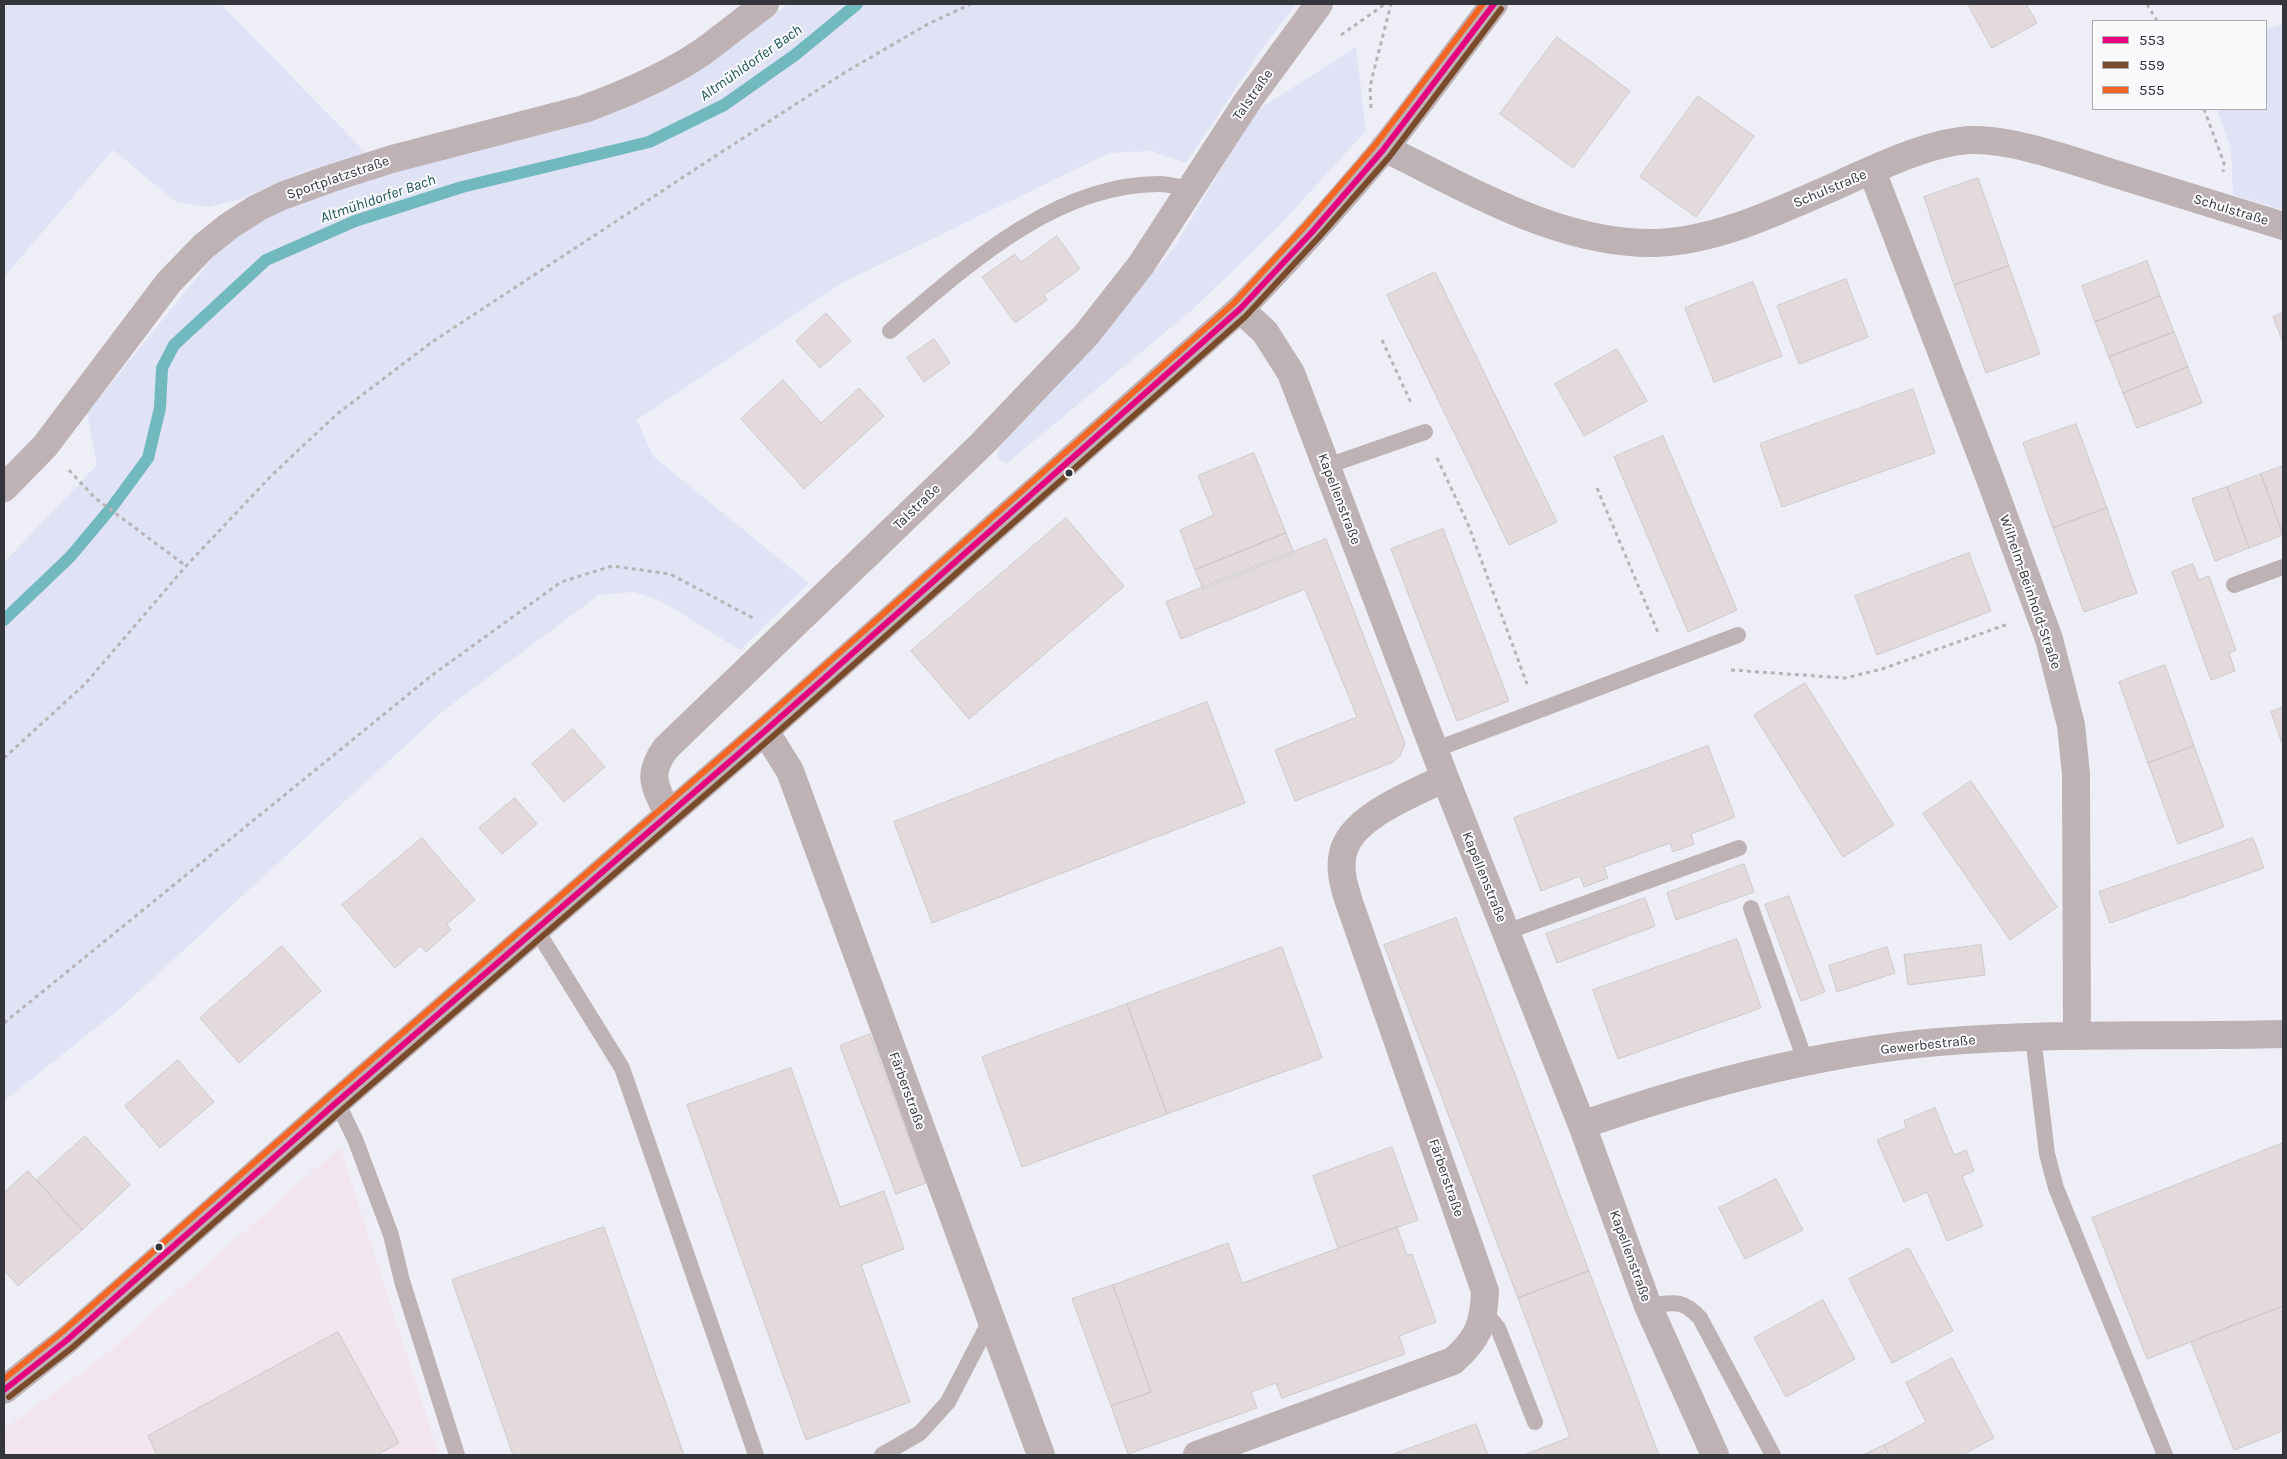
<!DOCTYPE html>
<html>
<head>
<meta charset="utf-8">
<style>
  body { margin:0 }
  #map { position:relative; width:2287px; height:1459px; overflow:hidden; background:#eeeff6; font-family:Karla,sans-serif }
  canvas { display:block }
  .frame { position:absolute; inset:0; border:5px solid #35363b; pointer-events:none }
  .legend { position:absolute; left:2092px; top:20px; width:175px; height:90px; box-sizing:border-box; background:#fafafd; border:1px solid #abacaf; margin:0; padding:6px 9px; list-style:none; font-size:15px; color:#35363b }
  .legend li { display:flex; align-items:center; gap:10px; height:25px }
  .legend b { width:25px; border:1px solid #abacaf }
</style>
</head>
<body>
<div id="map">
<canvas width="2287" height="1459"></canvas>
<div class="frame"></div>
<ul class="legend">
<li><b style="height:6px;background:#e5007d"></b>553</li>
<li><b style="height:6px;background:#7a4b2a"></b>559</li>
<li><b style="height:6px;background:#f26522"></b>555</li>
</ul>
</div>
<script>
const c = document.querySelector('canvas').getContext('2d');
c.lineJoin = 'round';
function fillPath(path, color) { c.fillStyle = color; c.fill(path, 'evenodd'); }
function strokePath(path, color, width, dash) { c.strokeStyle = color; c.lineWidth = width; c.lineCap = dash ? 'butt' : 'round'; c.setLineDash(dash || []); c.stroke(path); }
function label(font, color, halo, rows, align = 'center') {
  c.font = font + ' Karla,sans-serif'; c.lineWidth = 4; c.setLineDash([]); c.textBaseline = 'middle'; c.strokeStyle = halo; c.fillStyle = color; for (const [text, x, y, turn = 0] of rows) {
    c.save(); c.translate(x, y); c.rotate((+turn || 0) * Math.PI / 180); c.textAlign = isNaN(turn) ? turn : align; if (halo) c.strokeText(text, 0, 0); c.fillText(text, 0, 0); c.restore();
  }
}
const industrial = new Path2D(`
  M340 1147 439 1455H4V1429L100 1359Z`);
const green = new Path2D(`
  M4 4H221L366 153 309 170 240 199 209 207 176 202 113 150 4 277Z
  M788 4H1296L1262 49 1186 163 1151 151 1110 153 1076 169 842 283 637 420 653 456 809 583 740 650 661 601 634 592 599 595 443 711 122 1007 4 1101V562L97 465 87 413 219 250 273 211 358 182 583 122 663 91 728 50Z
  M2283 24V210L2233 195 2231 150 2217 109H2266V29Z
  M1356 47 1366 131 1276 229 1191 311 1006 464 997 457 1001 439 1078 359 1173 249 1256 111Z`);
const stream = new Path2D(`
  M4 620 70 557 112 507 148 458 160 408 162 368 174 345 266 260 355 221 462 187 649 142 724 105 795 55 857 4`);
const building = new Path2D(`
  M1968 4H2026L2037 23 1992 48Z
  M1557 37 1630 91 1573 168 1500 114Z
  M1698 96 1754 136 1696 217 1640 177Z
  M1978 178 2009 266 1954 285 1924 197Z
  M1057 236 1080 269 1044 295 1047 300 1015 323 982 277 1015 254 1021 262Z
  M2147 261 2160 296 2095 322 2082 286Z
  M2009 266 2040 354 1986 373 1954 285Z
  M1435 272 1557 522 1509 545 1387 295Z
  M1846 279 1868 337 1799 364 1777 306Z
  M1753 282 1782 356 1714 382 1685 308Z
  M2160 296 2174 332 2109 357 2095 322Z
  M826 313 851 341 820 368 796 341Z
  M2283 313V342L2273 317Z
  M2174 332 2188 367 2123 393 2109 357Z
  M934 339 950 363 924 382 907 358Z
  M1617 349 1647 401 1584 436 1555 384Z
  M2188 367 2202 403 2137 428 2123 393Z
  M783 380 821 423 859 388 884 416 804 489 741 419Z
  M1913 389 1935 453 1782 507 1760 444Z
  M2076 424 2107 508 2053 528 2023 443Z
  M1663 436 1737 610 1688 632 1614 457Z
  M1254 453 1286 533 1195 570 1180 530 1214 515 1198 476Z
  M2283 466V534L2261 474Z
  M2261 474 2283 535 2249 548 2227 487Z
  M2227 487 2249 548 2215 561 2192 499Z
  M2107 508 2137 593 2084 612 2053 528Z
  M1066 518 1124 586 969 719 911 651Z
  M1443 529 1509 701 1457 721 1391 549Z
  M1286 533 1294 553 1203 589 1195 570Z
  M1326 539 1405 743 1400 756 1393 762 1295 801 1275 750 1357 717 1305 589 1181 639 1166 602Z
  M1969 553 1991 611 1877 655 1855 596Z
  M2193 564 2199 580 2209 576 2236 650 2229 653 2235 671 2211 680 2172 572Z
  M2165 665 2194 746 2148 763 2119 682Z
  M1805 683 1894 825 1843 857 1754 715Z
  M1207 702 1245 803 932 923 894 822Z
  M2283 707V746L2271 712Z
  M573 729 605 767 564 802 532 764Z
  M1708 746 1735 817 1691 834 1694 844 1673 852 1670 843 1604 867 1608 878 1584 887 1580 876 1541 891 1514 818Z
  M2194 746 2224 827 2178 844 2148 763Z
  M1971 781 2057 907 2010 940 1923 814Z
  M515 798 537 824 502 854 479 828Z
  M422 838 475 900 447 924 451 930 426 952 420 946 395 968 342 905Z
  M2253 838 2264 868 2110 923 2099 892Z
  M1744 864 1754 892 1676 920 1667 893Z
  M1789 896 1825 992 1801 1001 1765 905Z
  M1645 898 1655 926 1557 963 1546 934Z
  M1456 918 1589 1271 1518 1298 1384 945Z
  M1737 939 1761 1008 1618 1059 1593 990Z
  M1981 945 1985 975 1908 985 1904 955Z
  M282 946 321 991 239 1063 200 1018Z
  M1282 947 1322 1058 1167 1114 1127 1004Z
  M1887 947 1895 973 1837 992 1829 966Z
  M1127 1004 1167 1114 1022 1167 982 1057Z
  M870 1034 926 1183 896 1194 840 1046Z
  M178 1060 214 1102 160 1148 125 1106Z
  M791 1068 840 1207 884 1191 904 1249 861 1265 910 1402 806 1440 687 1105Z
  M1935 1108 1954 1155 1966 1150 1974 1171 1962 1176 1983 1226 1947 1241 1927 1192 1904 1202 1877 1140 1906 1128 1904 1121Z
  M85 1136 130 1185 82 1230 37 1180Z
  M2283 1143V1306L2147 1359 2092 1218Z
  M1392 1147 1418 1220 1338 1248 1313 1176Z
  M28 1171 82 1230 18 1286 4 1270V1193Z
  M1776 1179 1803 1230 1745 1259 1719 1208Z
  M604 1227 684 1455H513L452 1280Z
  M1397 1227 1407 1255 1412 1254 1436 1322 1399 1336 1405 1354 1282 1398 1276 1383 1251 1392 1257 1408 1128 1454 1111 1406 1151 1392 1113 1285 1228 1243 1242 1283Z
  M1909 1248 1953 1331 1892 1363 1849 1279Z
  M1589 1271 1659 1455H1524L1570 1437 1518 1298Z
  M1113 1285 1151 1392 1111 1406 1072 1299Z
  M1823 1300 1855 1359 1786 1397 1754 1338Z
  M2283 1306V1431L2234 1450 2191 1342Z
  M338 1332 399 1443 376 1455H157L148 1436Z
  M1952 1358 1994 1438 1962 1455H1889L1884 1445 1926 1422 1906 1383Z
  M1476 1424 1488 1455H1391Z
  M1884 1445 1889 1455H1863Z`);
const path = new Path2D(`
  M2147 4 2157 21
  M1341 35 1385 4
  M1371 108 1370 86 1391 4
  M2204 109 2224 163 2223 172
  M1382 340 1412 405
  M1437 458 1468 524 1527 684
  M69 470 95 498 186 566
  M1597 488 1659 635
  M1731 670 1845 678 1882 669 2008 624
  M4 758 85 684 186 566 271 476 337 414 432 342 720 153 844 73 928 24 971 4
  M4 1023 431 676 561 582 612 566 670 574 753 618`);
const lane = new Path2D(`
  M890 331C965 267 1054 184 1159 184 1169 184 1179 187 1189 189
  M1327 466 1425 432
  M2234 585 2283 567
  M1434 750 1738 635
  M1751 908 1806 1063
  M536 929 622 1068 756 1455
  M1506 932 1739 848
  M2033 1037 2047 1154 2056 1188 2165 1455
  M337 1102 355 1139 391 1235 402 1281 457 1455
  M1648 1306C1673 1303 1682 1298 1700 1318L1773 1455
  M1484 1311 1498 1328 1535 1422
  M882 1455 920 1433 948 1402 990 1321`);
const street = new Path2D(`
  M1384 148C1469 189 1559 245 1656 243 1711 241 1765 217 1815 195 1858 177 1926 141 1972 140 2011 139 2068 159 2106 171 2165 189 2224 208 2283 226
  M1872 171 1989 476 2049 639 2071 725 2076 774 2077 1035
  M1240 309 1265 332 1291 373 1445 778 1582 1125 1648 1306 1715 1455
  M4 488 45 446 169 282 204 246 229 226 257 208 282 196 329 179 392 159 584 109C625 94 665 77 701 53 723 37 744 20 765 4
  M765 731 790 771 1041 1455
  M668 814C655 786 646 775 666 748L982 444 1087 334 1141 265 1247 102 1319 4
  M1582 1125C1697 1085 1818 1052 1939 1042 2053 1032 2169 1037 2283 1034
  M1197 1455 1453 1361C1478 1339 1484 1324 1485 1291L1349 902C1344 886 1339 870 1343 853 1351 817 1414 793 1445 778`);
const secondary = new Path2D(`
  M4 1390 67 1340 337 1102 765 731 1240 309C1290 258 1337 205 1383 150 1421 102 1457 52 1494 4`);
const bus1 = new Path2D(`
  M4 1390 67 1340 337 1102 765 731 1240 309 1313 231 1383 150 1494 4`);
const bus2 = new Path2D(`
  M9 1397 73 1347 343 1109 771 738 1246 316 1319 237 1390 156 1501 9`);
const bus3 = new Path2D(`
  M4 1379 61 1333 331 1095 759 724 1234 303 1306 225 1376 144 1483 4`);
const markers = [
  [1069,473,4.5,"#35363b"],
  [159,1247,4.5,"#35363b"]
];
const streetNames = [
  ["Talstraße",1253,95,-55],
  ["Sportplatzstraße",338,178,-19],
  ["Schulstraße",1830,189,-23],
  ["Schulstraße",2231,210,17],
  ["Kapellenstraße",1339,499,69],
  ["Talstraße",917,507,-44],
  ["Wilhelm-Beinhold-Straße",2030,592,71],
  ["Kapellenstraße",1484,877,68],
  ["Gewerbestraße",1928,1045,-6],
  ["Färberstraße",907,1091,70],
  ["Färberstraße",1446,1178,71],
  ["Kapellenstraße",1630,1256,70]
];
const waterNames = [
  ["Altmühldorfer Bach",751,63,-35],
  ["Altmühldorfer Bach",378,199,-19]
];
fillPath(industrial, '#f2e5ed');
fillPath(green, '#e0e3f5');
strokePath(stream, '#71b9be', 12);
fillPath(building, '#e4d9db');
strokePath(building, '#cbc9cc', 1);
strokePath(path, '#b9b3b7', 3, [4, 4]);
strokePath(lane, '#beb2b5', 16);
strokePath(street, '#beb2b5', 28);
strokePath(secondary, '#bdb1b5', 28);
strokePath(bus1, '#e5007d', 6);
strokePath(bus2, '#7a4b2a', 6);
strokePath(bus3, '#f26522', 6);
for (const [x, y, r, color] of markers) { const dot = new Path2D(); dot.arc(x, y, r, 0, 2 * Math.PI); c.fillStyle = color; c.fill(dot); strokePath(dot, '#fafafd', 2); }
label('14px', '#35363b', '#fafafd', streetNames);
label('italic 15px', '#1a5456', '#fafafd', waterNames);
</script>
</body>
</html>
